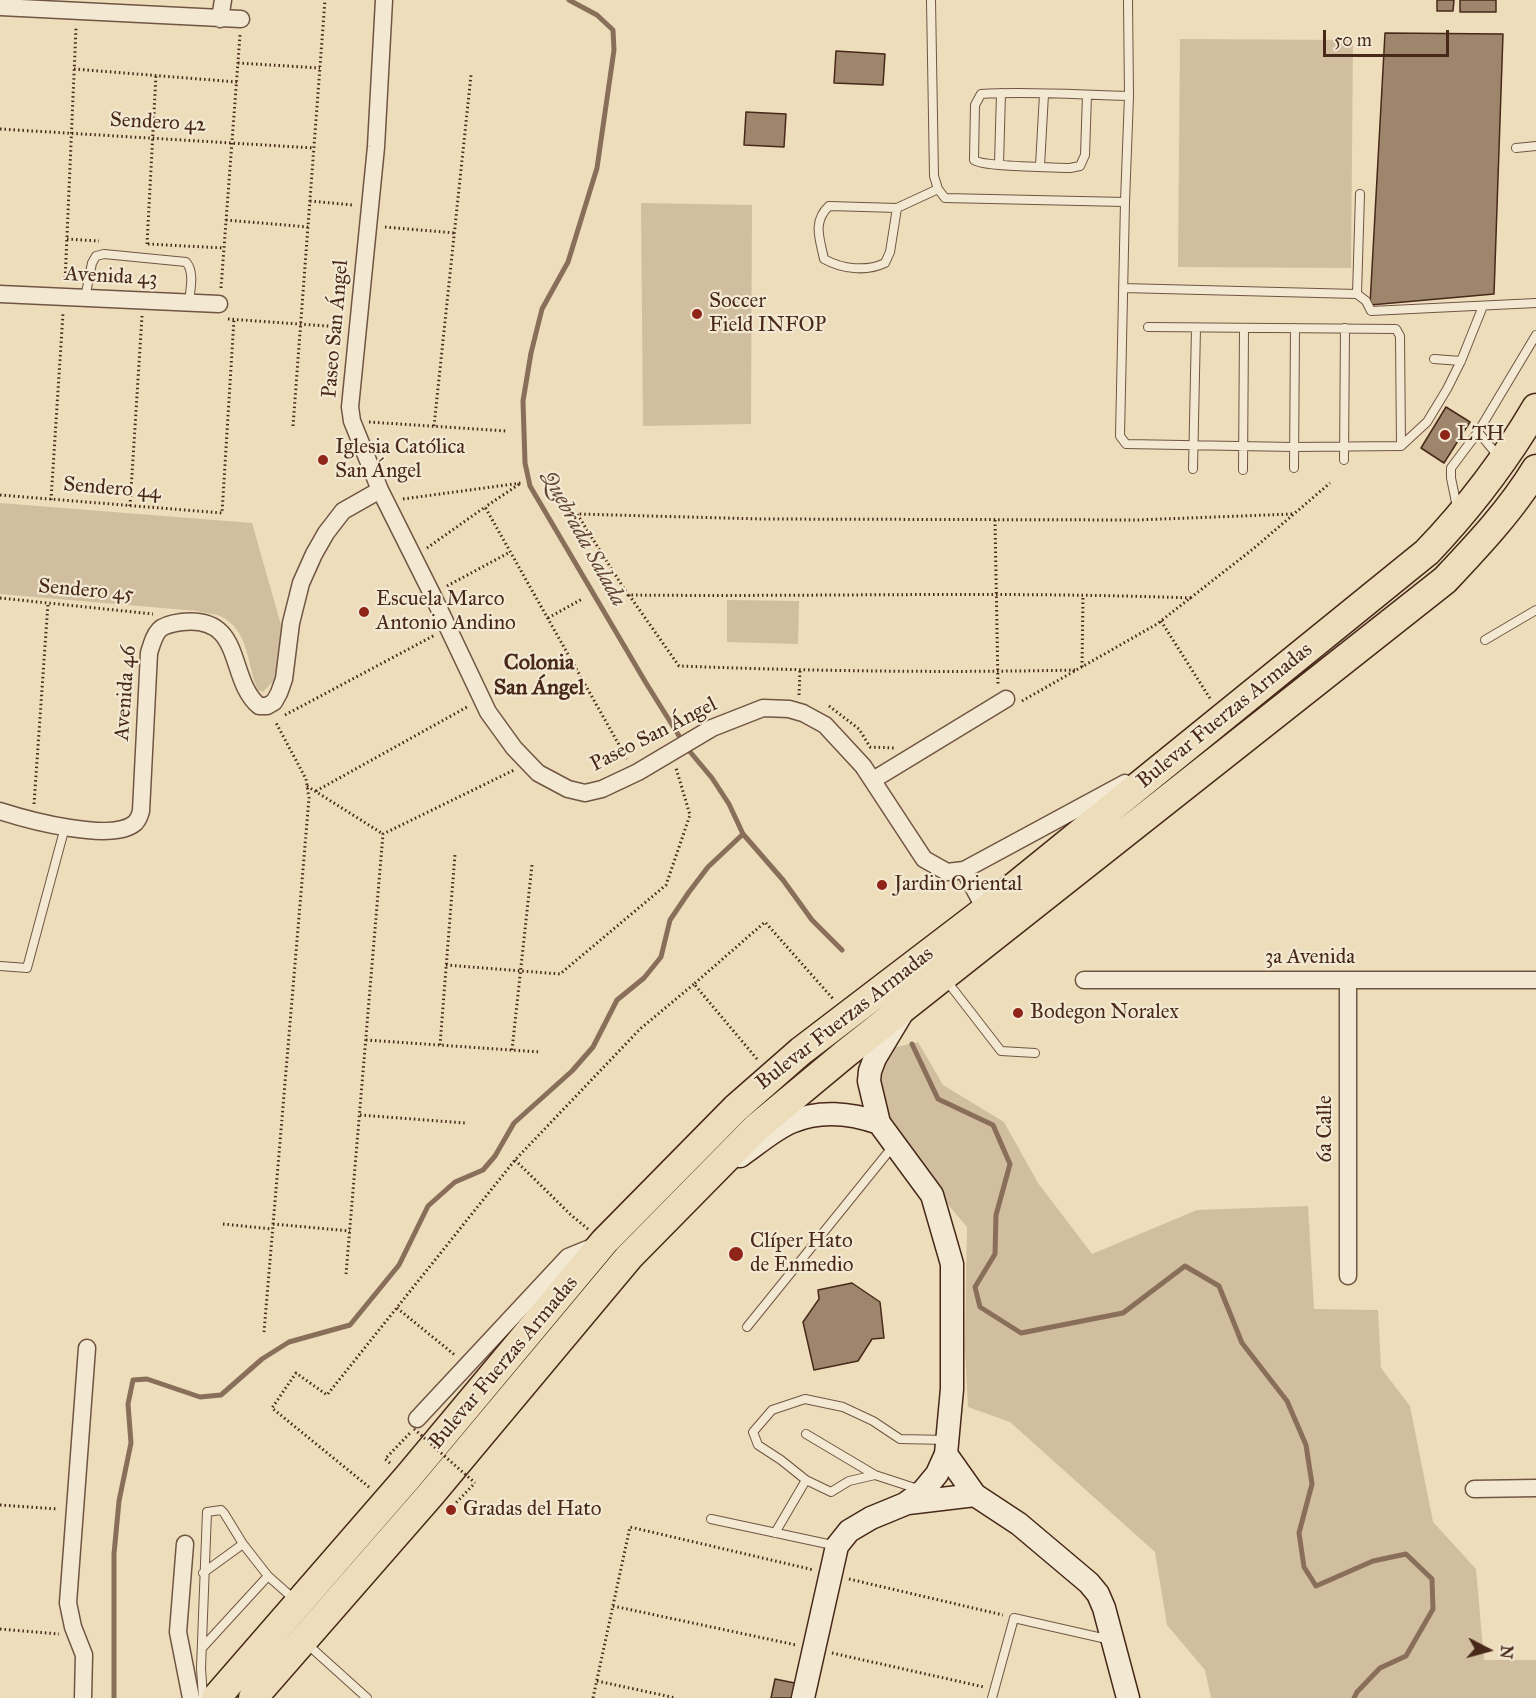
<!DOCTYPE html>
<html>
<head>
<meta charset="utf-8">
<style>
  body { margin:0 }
  #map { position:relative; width:1536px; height:1698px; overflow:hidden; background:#edddbb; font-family:"IM FELL Great Primer",serif }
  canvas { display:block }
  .north { position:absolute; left:1458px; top:1620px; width:60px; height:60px; -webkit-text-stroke:4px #f3e9d3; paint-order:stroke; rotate:96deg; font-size:16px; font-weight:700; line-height:24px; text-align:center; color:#482819 }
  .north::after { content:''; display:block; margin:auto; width:21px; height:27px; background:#482819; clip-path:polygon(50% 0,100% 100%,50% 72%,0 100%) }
  .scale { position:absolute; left:1323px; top:30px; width:126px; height:27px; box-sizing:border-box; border:3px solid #482819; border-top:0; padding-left:8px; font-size:18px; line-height:21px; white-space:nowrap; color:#482819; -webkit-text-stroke:4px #f3e9d3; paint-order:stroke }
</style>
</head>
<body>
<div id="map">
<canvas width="1536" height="1698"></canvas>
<div class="north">N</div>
<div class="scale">50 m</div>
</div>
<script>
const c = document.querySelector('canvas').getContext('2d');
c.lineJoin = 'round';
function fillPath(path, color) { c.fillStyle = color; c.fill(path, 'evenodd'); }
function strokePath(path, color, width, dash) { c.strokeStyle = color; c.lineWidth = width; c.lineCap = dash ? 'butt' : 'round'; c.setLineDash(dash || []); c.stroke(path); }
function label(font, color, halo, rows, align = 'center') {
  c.font = font + ' "IM FELL Great Primer",serif'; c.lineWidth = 4.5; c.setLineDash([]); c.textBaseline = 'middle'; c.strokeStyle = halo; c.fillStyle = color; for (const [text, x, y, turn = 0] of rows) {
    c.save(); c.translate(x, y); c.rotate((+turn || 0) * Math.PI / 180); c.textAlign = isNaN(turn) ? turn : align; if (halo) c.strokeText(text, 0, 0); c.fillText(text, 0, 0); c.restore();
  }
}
const green = new Path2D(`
  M1180 39 1353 40 1351 268 1178 267Z
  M641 203 752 205 751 424 643 426Z
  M0 503 252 523 283 632 279 675 263 692 258 690C246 664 250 630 220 616 213 613 204 613 197 611L0 594Z
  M727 600 799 601 798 644 727 642Z
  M918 1042 943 1085 1004 1122 1038 1183 1092 1254 1197 1210 1308 1206 1314 1309 1378 1310 1381 1368 1410 1406 1433 1522 1476 1569 1484 1660H1536V1698H1211L1205 1670 1167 1625 1155 1552 1010 1422 968 1407 965 1349 967 1227 944 1200 887 1116 877 1076 892 1048Z`);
const stream = new Path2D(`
  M569 0 597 15 613 30 614 50 597 168 568 262 542 309 531 353 523 401 525 463 530 486 646 683 686 747 712 778 729 804 743 834 783 880 812 920 842 950
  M912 1044 938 1099 993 1125 1010 1164 996 1215 995 1254 975 1287 980 1307 1021 1333 1123 1313 1185 1266 1219 1286 1242 1343 1287 1401 1306 1445 1312 1484 1299 1533 1304 1567 1316 1586 1373 1561 1406 1554 1432 1579 1433 1609 1406 1656 1380 1668 1357 1692 1354 1698
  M114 1697V1554L119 1501 131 1443 128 1404 133 1380 147 1379 200 1397 221 1395 262 1359 289 1342 350 1325 399 1265 428 1206 455 1182 483 1170 495 1156 514 1123 572 1071 593 1047 617 1000 644 978 661 957 670 920 689 892 708 867 743 834`);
const building = new Path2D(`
  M1437 0H1454L1453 11H1437Z
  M1460 0H1496V12H1460Z
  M1385 33 1503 34 1494 294 1370 305Z
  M836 51 885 54 883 85 834 83Z
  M746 112 786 114 784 147 744 145Z
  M1446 407 1470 422 1444 463 1421 448Z
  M852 1283 880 1302 884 1338 872 1339 858 1361 814 1370 803 1322 819 1299 818 1290Z
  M775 1679 795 1683 792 1698H771Z`);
const path = new Path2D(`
  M238 63 320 68
  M74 69 237 82
  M0 129 314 148
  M310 201 353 205
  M226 220 308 227
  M385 227 455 233
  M67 239 99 241
  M147 244 156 75
  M148 244 224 248
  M65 282 76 28
  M221 288 240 35
  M228 319 341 327
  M369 422 506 431
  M293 426 325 0
  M434 426 471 75
  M0 495 222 513 234 319
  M403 499 521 483 485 507
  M51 500 63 313
  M130 506 142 316
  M995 520 998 686
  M427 548 485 507 627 759
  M447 586 510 552
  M629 595 679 666C811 671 943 673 1075 670
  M0 598 153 614
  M1191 598C1003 591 816 597 628 595L577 514 762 519 1136 520 1293 514
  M548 618 582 599
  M1161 621 1211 700
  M1082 667 1083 595
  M799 695 800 670
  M1022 701 1157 624 1253 549 1330 483
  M829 706 859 729 870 747 894 748
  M285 715 435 635
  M307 786 383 834
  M316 791 467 707
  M34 804 48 603
  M446 965 560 974 666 885 690 815 676 768
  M366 1040 540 1052
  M440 1045 455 854
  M512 1050 532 865
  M757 1059 694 984 765 922 834 1000
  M360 1115 465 1123
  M515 1160 571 1215 588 1229
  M223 1224 272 1229
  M273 1224 350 1231
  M346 1274 383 834 514 770
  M397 1308 456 1356
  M264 1332 309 798 306 779 275 721
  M390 1463 385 1459 411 1432
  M369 1487 272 1408 296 1373 327 1395 515 1160 640 1029 694 984
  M0 1505 58 1509
  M450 1507 451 1508 475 1483
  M849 1579 1003 1615
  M613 1606 796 1645
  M0 1629 59 1634
  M832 1653 984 1687
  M597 1681 676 1698
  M593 1698 630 1527 814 1570`);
const lane = new Path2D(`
  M931 0 934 176 938 189 945 198 1125 202 1129 96 1128 0
  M1087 95 1085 155 1080 166 1070 168C1053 167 983 167 974 160L975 105 981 94C1030 91 1080 95 1129 96
  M1516 148 1536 146
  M999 164 1001 93
  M1040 166 1044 94
  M1125 202 1120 436 1126 444 1294 447 1401 446 1427 422 1447 389 1461 361 1483 306
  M897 208 890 252 885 263C866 272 842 269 824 259 820 239 812 222 829 206L897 208 938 189
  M1123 288 1357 294 1366 301 1371 311 1536 303
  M1357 294 1360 194
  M85 298 92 263 96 256 104 254 186 262C195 272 190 290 189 303
  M1148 327 1396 329 1400 336 1401 446
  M1434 359 1461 361
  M1478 432 1499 457
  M1344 460 1345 328
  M1294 468 1295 328
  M1193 469 1196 328
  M1243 470 1244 328
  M1457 507 1451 478V468L1478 432 1536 335
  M1485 640 1536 610
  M0 966 27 968 65 827
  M946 980 1001 1051 1035 1053
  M747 1327 894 1145
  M806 1434 875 1475
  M921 1490 875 1475 849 1481 831 1492 806 1480 781 1460 758 1445 753 1432 772 1410 805 1399 843 1407 873 1421 900 1439 947 1440
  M711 1519 837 1546
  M775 1533 806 1480
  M203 1573 243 1544
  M306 1643 367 1698
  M202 1648 268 1576
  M203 1698 201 1668 207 1512 221 1510 224 1513 243 1544 268 1576 295 1600
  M992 1698 1014 1618 1111 1640`);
const street = new Path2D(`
  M384 0 376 147 350 407 352 421 380 490 432 594 488 712 514 748 538 773 568 789 585 793 602 789 638 772 712 728 763 708 789 709 803 713 825 725 863 766 924 859 947 872 964 870 1125 783
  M0 7 241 19
  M220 19 223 0
  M0 294 219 304
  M873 780 1006 699
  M0 811C28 820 112 843 135 823 138 820 140 815 141 811L149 653C156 630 158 625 182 622 245 615 227 679 259 706H267L274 702 279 693 284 679 291 623 301 583 314 554 326 533 343 511 380 490
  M964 870 985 909
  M1084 980H1536
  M1348 981V1276
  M417 1419 568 1257 595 1246
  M1474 1489 1536 1488
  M185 1544 178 1632 191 1698
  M83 1698 84 1655 73 1627 68 1603 87 1348`);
const secondary = new Path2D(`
  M740 1156C755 1146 774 1129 791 1122 819 1110 851 1113 879 1123
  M946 1454 975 1495 1019 1524 1089 1583 1098 1594 1104 1608 1128 1698
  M908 1503 975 1495
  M803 1698 837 1546 849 1531 871 1518 905 1504 923 1491 937 1474 946 1454 952 1389V1264L932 1195 879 1123 869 1081 870 1071 875 1058 902 1013`);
const highway = new Path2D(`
  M216 1698 408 1477 604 1242 736 1108 801 1051 983 912 1427 552C1469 508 1505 461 1536 408
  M253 1698 431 1494 629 1257 756 1128 845 1054 1445 580C1478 545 1511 510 1536 469`);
const pathBridge = new Path2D(`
  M414 1429 475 1483`);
const markers = [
  [697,314,6,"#8f2418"],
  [1445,435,6,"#8f2418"],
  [323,460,6,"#8f2418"],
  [364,612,6,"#8f2418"],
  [882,885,6,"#8f2418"],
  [1018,1013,6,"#8f2418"],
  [736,1254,8,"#8f2418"],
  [451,1510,6,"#8f2418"]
];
const streetNames = [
  ["Sendero 42",158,123,3],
  ["Avenida 43",111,277,3],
  ["Paseo San Ángel",336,329,-85],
  ["Sendero 44",112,489,5],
  ["Sendero 45",86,591,5],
  ["Avenida 46",126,693,-86],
  ["Bulevar Fuerzas Armadas",1225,716,-39],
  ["Paseo San Ángel",654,735,-27],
  ["3a Avenida",1310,958],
  ["Bulevar Fuerzas Armadas",845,1019,-38],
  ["6a Calle",1326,1129,-90],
  ["Bulevar Fuerzas Armadas",504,1363,-50]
];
const poiNames = [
  ["Soccer",709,302],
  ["Field INFOP",709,326],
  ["LTH",1457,435],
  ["Iglesia Católica",335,448],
  ["San Ángel",335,472],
  ["Escuela Marco",376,600],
  ["Antonio Andino",376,624],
  ["Jardin Oriental",894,885],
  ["Bodegon Noralex",1030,1013],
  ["Clíper Hato",750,1242],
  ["de Enmedio",750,1266],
  ["Gradas del Hato",463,1510]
];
const waterNames = [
  ["Quebrada Salada",583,539,61]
];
const neighbourhoodNames = [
  ["Colonia",539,664],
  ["San Ángel",539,689]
];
fillPath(green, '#d1be9f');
strokePath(stream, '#896f59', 5);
fillPath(building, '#9e866d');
strokePath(building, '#482819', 1.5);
strokePath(lane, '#715542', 10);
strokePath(street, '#715542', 19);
strokePath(secondary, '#482819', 25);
strokePath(highway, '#482819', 31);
strokePath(path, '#482819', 3, [1.5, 3]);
strokePath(lane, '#f3e9d3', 8);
strokePath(street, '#f3e9d3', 16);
strokePath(secondary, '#f3e9d3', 22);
strokePath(highway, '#edddbb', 28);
strokePath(pathBridge, '#482819', 3, [1.5, 3]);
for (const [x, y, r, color] of markers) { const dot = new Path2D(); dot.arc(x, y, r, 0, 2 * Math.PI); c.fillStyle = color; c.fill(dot); strokePath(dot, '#f3e9d3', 2); }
label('21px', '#482819', '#f3e9d3', streetNames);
label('21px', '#482819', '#f3e9d3', poiNames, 'left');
label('italic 22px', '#634634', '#f3e9d3', waterNames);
label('bold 22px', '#482819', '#f3e9d3', neighbourhoodNames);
</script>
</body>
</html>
